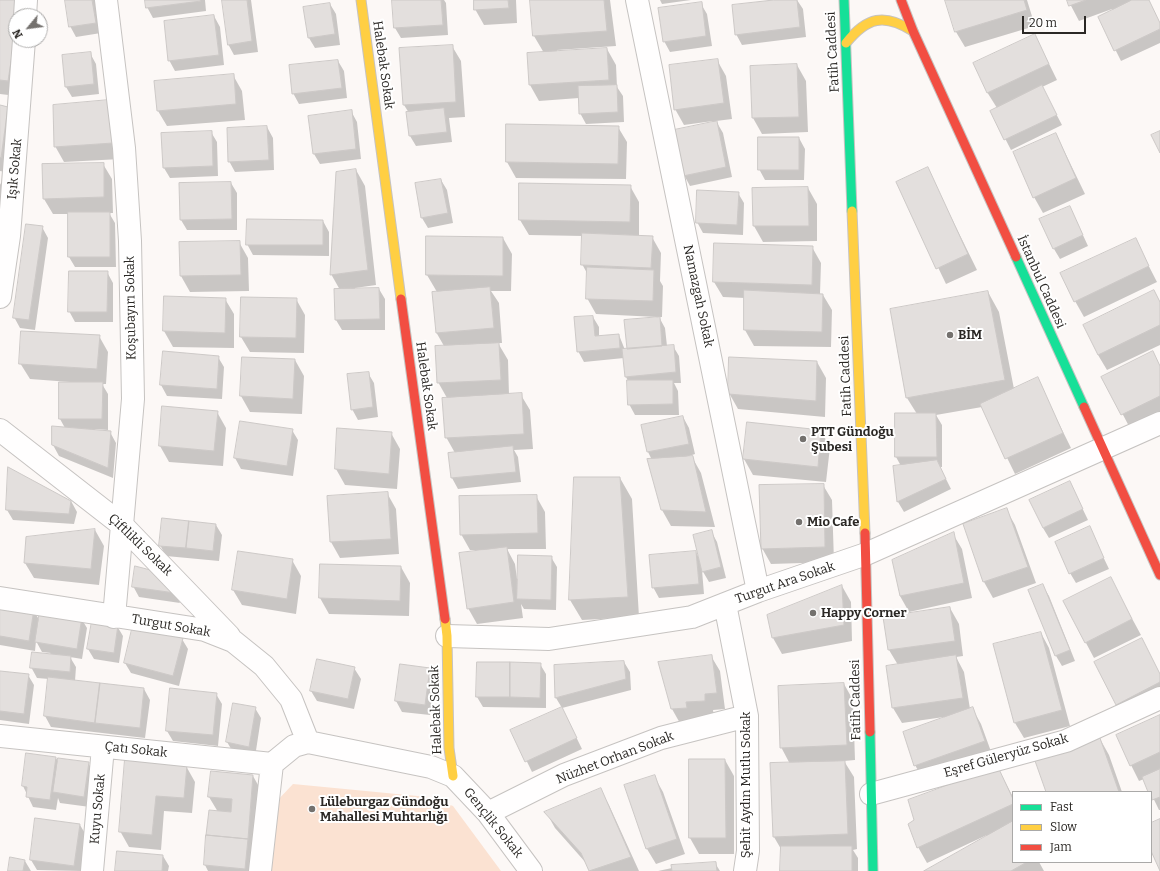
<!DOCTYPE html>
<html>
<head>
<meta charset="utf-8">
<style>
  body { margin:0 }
  #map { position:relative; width:1160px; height:871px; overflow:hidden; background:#fcf8f6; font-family:Bitter,serif }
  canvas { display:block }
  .legend { position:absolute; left:1012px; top:791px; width:140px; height:72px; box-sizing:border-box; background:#fff; border:1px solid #aaa9a8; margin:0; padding:5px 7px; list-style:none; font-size:12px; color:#2b2825 }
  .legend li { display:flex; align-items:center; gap:8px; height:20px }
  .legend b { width:20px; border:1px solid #aaa9a8 }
  .north { position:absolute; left:8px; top:8px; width:40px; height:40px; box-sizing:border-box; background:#fff; border:1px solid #aaa9a8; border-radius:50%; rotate:241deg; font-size:11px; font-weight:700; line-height:16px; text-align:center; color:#2b2825 }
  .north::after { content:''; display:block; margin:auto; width:14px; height:18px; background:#74716e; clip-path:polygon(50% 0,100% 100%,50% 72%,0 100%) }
  .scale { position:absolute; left:1022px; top:16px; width:64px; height:18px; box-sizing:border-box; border:2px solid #2b2825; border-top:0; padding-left:5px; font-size:12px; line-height:14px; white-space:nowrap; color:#2b2825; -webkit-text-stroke:3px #fff; paint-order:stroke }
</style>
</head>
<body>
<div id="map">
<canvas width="1160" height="871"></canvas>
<ul class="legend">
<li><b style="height:5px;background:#16e098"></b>Fast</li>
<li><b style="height:5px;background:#ffcf43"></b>Slow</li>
<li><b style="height:5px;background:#f24e42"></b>Jam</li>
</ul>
<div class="north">N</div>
<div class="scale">20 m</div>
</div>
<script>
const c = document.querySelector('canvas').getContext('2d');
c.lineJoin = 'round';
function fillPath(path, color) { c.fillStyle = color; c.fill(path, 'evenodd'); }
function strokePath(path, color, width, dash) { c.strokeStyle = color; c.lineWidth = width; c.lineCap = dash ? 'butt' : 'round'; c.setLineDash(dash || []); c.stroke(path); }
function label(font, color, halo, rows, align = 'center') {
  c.font = font + ' Bitter,serif'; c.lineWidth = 4; c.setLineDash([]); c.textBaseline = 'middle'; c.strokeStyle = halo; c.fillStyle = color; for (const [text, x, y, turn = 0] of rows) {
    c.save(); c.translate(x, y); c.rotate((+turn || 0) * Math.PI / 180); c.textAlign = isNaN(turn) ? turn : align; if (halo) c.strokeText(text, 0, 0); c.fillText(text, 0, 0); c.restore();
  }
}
const green = new Path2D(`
  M293 784 428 797 453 806 501 871H268L275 803Z`);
const shadow = new Path2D(`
  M0 0 16 16 17 96 0 94Z
  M66 0H96L101 33 76 37 70 26Z
  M147 0H205L206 11 153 18 147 7Z
  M223 0H251L258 52 234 55 228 44Z
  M393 0H444L446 3 448 35 401 38 395 28Z
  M475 0H516L517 23 484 25 475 9Z
  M531 0H610L616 46 557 50V52L607 49 616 65 617 87 623 96 624 122 586 124 580 113 579 98 539 101 530 85 528 54 544 53 534 36Z
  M660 0H691L662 4Z
  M783 0H797L803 9 806 37 742 45 736 34Z
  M946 0H1027L1035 26 965 47 956 32Z
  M1068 0H1148L1160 24V43L1121 61 1099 17 1113 10 1112 9 1079 21Z
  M330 4 336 14 340 45 315 48 309 38 304 8Z
  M701 4 707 14 712 46 670 52 664 41Z
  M214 16 220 27 224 65 175 71 169 60Z
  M1035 35 1057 80 1042 87 1062 125 1011 150 991 111 997 108 987 92Z
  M452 46 461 61 465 117 449 118 452 142 416 146 410 136 409 113 404 105Z
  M90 53 96 64 99 94 72 97 66 87 63 56Z
  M717 60 726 76 732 119 716 121 723 133 732 177 690 186 684 175 713 121 684 125 675 109Z
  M338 61 344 71 347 98 299 104 293 93Z
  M797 65 806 81 808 132 762 134 753 118Z
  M233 75 242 91 245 120 167 126 158 111Z
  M108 101 121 159 64 162 55 146Z
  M0 106 8 108 10 173 0 171Z
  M351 111 357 122 361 159 320 164 314 154Z
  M507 125 618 127 627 142 626 179 516 178 507 162Z
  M267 127 273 138 274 170 235 172 229 161Z
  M211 132 217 142 218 176 170 178 164 168 162 134Z
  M1056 134 1085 194 1043 213 1034 197Z
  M799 138 805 149 804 180H765L759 169Z
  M103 164 112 179 113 213H109L115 223 116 267H75L69 257V214H53L44 199Z
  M927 168 977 270 946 284 897 182Z
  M356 170 365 186 376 285 355 288V289H379L385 299V330H342L336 320 335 290H340L331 274Z
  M441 180 447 190 453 223 428 228 422 218Z
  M0 183 7 195 0 238Z
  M231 183 237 193V230H187L181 220 180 184Z
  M630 186 639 202V237H652L661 253 660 281 663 286 662 317H659L665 328 667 346H673L679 356 681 383H674L678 391 679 415H635L629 404 628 381 626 377 624 358 584 362 578 351 593 317 599 327V337L619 335 625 350 628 349 657 317 596 314 587 298 588 275 582 264 583 236 529 235 520 220Z
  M808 188 817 204V241L763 242 754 226 753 189Z
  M738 193 744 203 743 235 703 233 697 222Z
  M1070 207 1088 246 1060 259 1054 249Z
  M323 221 329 232V256L253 255 247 244Z
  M42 227 48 238 35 330 20 328 14 317Z
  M503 238 512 254 511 291H491L499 303 502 343H498L508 360 509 395H521L530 410 533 449 514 450 518 457 521 482 458 489 452 478 449 454 455 453 446 437 447 398 438 382 444 346 436 332 437 292 427 275Z
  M1135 239 1157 282 1084 317 1075 301Z
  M239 242 248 258 249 291 190 292 181 276 180 243Z
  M812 247 821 263 820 294 823 295 832 310 831 347 754 346 745 330V298L723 297 714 282Z
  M107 272 113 283V322H75L69 311Z
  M1154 291 1160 302V345L1107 370 1098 355Z
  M988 292 999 312 1014 389 1037 379 1071 448 1015 474 982 407 936 415 942 425V467H940L951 489 904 512 898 502 894 467 901 466 896 457V414H917L907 398 891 310Z
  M225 299 234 314V348L173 347 164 331Z
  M296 299 305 315 304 353 250 352 241 337Z
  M99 336 108 352 106 384H102L108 394V430L95 429V431L110 432 116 443 113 478 59 456 53 445 65 428 60 419 70 382 30 379 20 363Z
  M164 352 218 357 224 367 222 399 167 396 161 385Z
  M1152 353 1160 366V415L1131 430 1103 377Z
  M295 360 304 376 302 414 250 412 241 396Z
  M817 362 826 378 825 417 738 409 729 393Z
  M368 373 374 383 378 417 358 420 352 409Z
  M163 407 217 412 226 428 223 466 169 462 160 446Z
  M683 417 689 428 695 454 683 458 692 457 701 473 715 527 671 526 662 510 652 460 648 452 642 425Z
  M338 429 391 433 400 449 397 489 345 485 336 469Z
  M292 430 298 440 293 476 241 469 235 458Z
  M821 431 830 447 826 482 753 475 744 459Z
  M575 478H620L632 499 639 617 582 620 570 600Z
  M823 485 832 500 834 562 771 564 762 548Z
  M387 493 396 509 399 554 340 558 331 542 328 497Z
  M1075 493 1088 520 1049 538 1043 528Z
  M536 496 545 512 546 549H507L515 564 517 579 551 557 557 567 556 610 524 609 521 604 523 618 477 624 468 608 484 550H470L461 534Z
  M71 501 77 512 74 524 13 520 7 510Z
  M1006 509 1015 525 1036 583 993 598 984 582 964 524Z
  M216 525 222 535 219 561 166 556 160 545Z
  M1089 527 1109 569 1076 583 1070 573Z
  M95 530 104 546 99 585 34 578 25 563Z
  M711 531 717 542 726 578 709 582 702 570 704 594 659 598 653 587 696 552 699 558Z
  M953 534 962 549 972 598 909 612 900 596 893 561Z
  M292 560 301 576 296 614 242 605 233 590Z
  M401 567 410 583 409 616 329 614 320 598Z
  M1110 578 1141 635 1094 658 1086 643Z
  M133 586H171L180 603 139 597Z
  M842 586 851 602 852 641 782 654 773 638 768 616Z
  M1043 586 1049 596 1075 661 1062 666 1056 656 1030 591Z
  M0 604 33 610 40 621 81 618 87 628 82 659 70 657 76 667 75 681 144 689 150 700 145 738 51 727 45 716 49 679 37 678 31 667 51 653 42 652 36 641 35 651 0 645Z
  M950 608 959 624 963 656 956 657 964 672 970 709 972 708 981 724 993 757 924 781 915 765 944 717 902 723 893 708 898 665 889 650Z
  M117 626 123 636 119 663 94 659 88 649Z
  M1041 633 1049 648 1070 726 1024 738 1015 723 994 645Z
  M182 639 188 649 179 686 131 673 125 663Z
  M711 656 720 671 725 709 713 710 714 716 694 718 695 724 681 725 672 709Z
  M624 662 630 672 631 690 562 708 582 749 532 772 512 731 562 708 556 698Z
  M540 664 546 674V708L483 707 477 697Z
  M400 665 429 669 435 679 430 715 402 712 396 701Z
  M354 668 361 679 354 709 317 701 311 691Z
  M0 672 28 675 34 685 29 724 0 720Z
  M1160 674V702L1126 720 1117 705Z
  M844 684 853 700 855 760 844 761 854 777 857 849 853 850 858 858V871H781V849L774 837 790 764 781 747Z
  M216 694 222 704 218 746 173 741 167 731Z
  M255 708 261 718 255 757 233 752 227 742Z
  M1160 716V810H1159L1144 779 1139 781 1131 765Z
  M1100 739 1109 755 1122 792H1047Z
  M56 758 59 763H88L94 773 90 807 60 803 58 798 56 810 33 807 23 786Z
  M690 760H725L734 776V854H699L690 838Z
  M186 766 195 782 192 813 164 811 161 850 129 847 120 831Z
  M998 768 1013 797V862H1039L1044 871H926L988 837 987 835 927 863 918 847Z
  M253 776 262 792 251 871H208L205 865 218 812 209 797Z
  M654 776 663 792 685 854 656 864 647 849 625 786Z
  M600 789 609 805 639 871H590L586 863 555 828 546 812Z
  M80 825 86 835 81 871 37 870 31 860Z
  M163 856 169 866 168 871H116Z
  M25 861 31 871H9Z
  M715 863 720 871H658L672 868Z`);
const building = new Path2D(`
  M0 0H20L16 16V29L8 81 0 80Z
  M65 0H92L96 23 69 27Z
  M145 0H200L201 1 146 8Z
  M222 0H247L252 41 228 45Z
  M392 0H441L443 25 394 28Z
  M474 0H508L509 8 474 10Z
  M530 0H604L607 31 533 36Z
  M774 0H797L800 27 735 35 732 5Z
  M945 0H1024L1027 10 955 32Z
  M1067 0H1086L1069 6Z
  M1132 0H1149L1160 23V29L1114 51 1098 17Z
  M702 2 706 36 663 42 658 8Z
  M330 3 335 34 308 38 303 7Z
  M214 15 219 55 168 61 164 21Z
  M1035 34 1049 64 987 93 973 63Z
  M453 45 456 102 403 105 399 48Z
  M607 48 609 80 529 85 527 53Z
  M91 52 94 84 65 87 62 55Z
  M718 59 724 103 674 110 669 65Z
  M338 60 342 88 292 94 289 65Z
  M797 64 799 117 752 118 750 66Z
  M234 74 236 104 157 111 154 81Z
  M617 85 618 112 579 114 578 86Z
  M1042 85 1057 115 1004 140 990 111Z
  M109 100 113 143 54 147 53 105Z
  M0 105 8 107 1 158 0 157Z
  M444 108 447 132 409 136 406 112Z
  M352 110 356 149 313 154 308 116Z
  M717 121 726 167 683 176 674 130Z
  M506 124 619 126 618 164 506 162Z
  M267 126 269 160 228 162 227 128Z
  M212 131 213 166 163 168 161 133Z
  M1160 131V153L1151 135Z
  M1056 133 1076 178 1033 198 1013 152Z
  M758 137H799V170H758Z
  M104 163V197L43 199 42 164Z
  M928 167 968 254 936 269 896 182Z
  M356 169 368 270 330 275 336 172Z
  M441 179 448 213 421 218 415 183Z
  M231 182 232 219 180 220 179 183Z
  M519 183 631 185 630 222 519 220Z
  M808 187 809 226H753L752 188Z
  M697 190 739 192 737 225 696 223Z
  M1070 206 1083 235 1053 249 1039 219Z
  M68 212H110V257H68Z
  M247 219 323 220V245H246Z
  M26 224 43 226 29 320 13 318Z
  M582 233 653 236 651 268 581 265Z
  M426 236 503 237V276L426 275Z
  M1136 238 1149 266 1074 302 1060 273Z
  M240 241 241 275 180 276 179 242Z
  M714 243 813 246 812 285 713 282Z
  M587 267 654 270 653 301 586 299Z
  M69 271H108L107 312H68Z
  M490 287 494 328 436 333 432 292Z
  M379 288 380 319 335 320 334 289Z
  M744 290 823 294 822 332 744 330Z
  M1154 290 1160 302V325L1098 355 1083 325Z
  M988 291 1005 380 906 398 890 309Z
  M164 296 226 298 225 333 163 331Z
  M241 297 297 298 296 338 240 337Z
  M593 316 595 336 619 334 620 348 577 352 574 317Z
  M660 317 662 346 627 349 624 320Z
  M21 331 100 335 97 369 19 364Z
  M499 343 501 380 437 383 435 346Z
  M674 345 676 372 625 377 622 349Z
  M163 351 219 356 217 389 160 385Z
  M1153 351 1160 366V396L1121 415 1101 377Z
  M242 357 295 359 293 399 240 396Z
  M729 357 817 361 816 401 728 394Z
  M369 372 373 407 351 410 347 374Z
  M1038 377 1063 433 1005 459 980 404Z
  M627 380H673V404L628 405Z
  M59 382H103L102 419H59Z
  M522 393 524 434 445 438 442 398Z
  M162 406 218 411 214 451 159 446Z
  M895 413H936L937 457H895Z
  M683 416 689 444 647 452 641 425Z
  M240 421 293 429 287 466 234 458Z
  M747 422 821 430 818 467 743 459Z
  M52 426 111 431 108 468 52 445Z
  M337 428 392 432 389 474 335 469Z
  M513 446 516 472 451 478 448 453Z
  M693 456 706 512 661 510 647 459Z
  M937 460 946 479 897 502 893 466Z
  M8 467 71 501 69 514 6 510Z
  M574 477H620L628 597 569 600Z
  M1070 481 1083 509 1043 528 1029 500Z
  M824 484 825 547 761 549 759 485Z
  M388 492 391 539 330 542 327 496Z
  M537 495 538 533 460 535 459 496Z
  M1007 508 1028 567 983 582 963 524Z
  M162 518 189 521 186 548 159 546Z
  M189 521 216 524 213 551 186 548Z
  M1090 526 1104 558 1069 574 1055 542Z
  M95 529 91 569 24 563 26 537Z
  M712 530 721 567 702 572 693 535Z
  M954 532 964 583 900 596 892 560Z
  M507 547 514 602 467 609 459 553Z
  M238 551 293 559 287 599 232 590Z
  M696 551 699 584 652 588 649 555Z
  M518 555 552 556 551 600 517 599Z
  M320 564 401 566 400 601 319 598Z
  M135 566 166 574 175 593 132 587Z
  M1111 577 1132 619 1085 643 1063 601Z
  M1043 584 1070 650 1055 656 1028 590Z
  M842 585 844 625 772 638 767 615Z
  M0 603 34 609 29 641 0 636Z
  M950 607 955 641 888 650 883 617Z
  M40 610 82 617 77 649 35 642Z
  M92 621 118 625 114 653 87 649Z
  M133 625 183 638 173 676 124 663Z
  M1041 632 1062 710 1014 723 993 644Z
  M1142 638 1160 674V682L1116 705 1094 662Z
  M32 652 71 656 70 672 30 668Z
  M712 655 717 693 705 694V701L686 702 687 708 671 709 658 662Z
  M956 655 963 698 892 708 886 666Z
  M317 659 355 667 348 699 310 691Z
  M624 661 626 679 555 698 554 665Z
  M477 662H510V697H476Z
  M510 662 541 663 540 698 510 697Z
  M400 664 430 668 425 705 395 701Z
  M0 671 29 674 24 714 0 711Z
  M48 677 100 683 95 723 44 716Z
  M100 683 144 688 140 728 95 723Z
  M844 683 847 745 780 748 778 686Z
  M170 688 217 693 213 735 166 731Z
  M233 703 256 707 249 747 226 742Z
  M562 707 577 738 525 762 510 730Z
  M973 707 985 741 914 766 903 732Z
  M1160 715V752L1130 766 1116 735Z
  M1100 738 1119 792H1046L1034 758Z
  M26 753 56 757 50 800 26 797 27 787 22 786Z
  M58 758 89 762 84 797 53 792Z
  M125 759 187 765 184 798 156 796 152 835 119 832Z
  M689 759H725L726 838H689Z
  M845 761 848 834 773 837 770 763Z
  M998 767 1013 799V804L917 848 908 824 914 820 908 800Z
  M1160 769V797L1152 800 1151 792H1148L1142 777Z
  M211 771 253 775 248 839 206 835 209 810 231 812 232 799 208 797Z
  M655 775 677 839 646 849 624 785Z
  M601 788 631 857 589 871 581 853 544 812Z
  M35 818 80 824 74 866 30 860Z
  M1160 819V871L1151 851V823Z
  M1013 821V862H1027L1011 871H924Z
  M206 835 248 839 245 869 204 865Z
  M781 846H852V871H780Z
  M117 851 163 855 162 871H115Z
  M10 857 25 860 23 871H8Z
  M716 862 717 871H672L671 865Z`);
const street = new Path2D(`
  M106 0 124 148 130 241 133 399 114 617
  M637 0 758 591
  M25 16 26 0
  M0 297 9 236 24 40
  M0 430 122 525 229 636
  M0 598 205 630 233 641 264 666 291 699 308 742
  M725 604 747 716 748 851 745 871
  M447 636 549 639 692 617 758 591 866 554 1160 423
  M0 736 272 764
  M871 794 1066 741 1160 698
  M488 813 564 775 661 738 747 716
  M92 871 103 747
  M260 871 272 764 294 746 308 742 431 767 453 776 488 813 531 871`);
const fast = new Path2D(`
  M844 0 852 211
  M1016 257 1084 407
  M870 732 873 871`);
const slow = new Path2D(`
  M361 0 401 299
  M846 43C867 17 884 13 913 31
  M852 211 865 533
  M445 619 447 636 449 748 453 776`);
const jam = new Path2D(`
  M901 0 913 31 1016 257
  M401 299 445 619
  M1084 407 1160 575
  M865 533 870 732`);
const markers = [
  [950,335,4,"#74716e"],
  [803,439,4,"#74716e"],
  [799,522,4,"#74716e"],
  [813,613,4,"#74716e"],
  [312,809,4,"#74716e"]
];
const streetNames = [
  ["Fatih Caddesi",833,52,-93],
  ["Halebak Sokak",383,65,82],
  ["Işık Sokak",15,169,-85],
  ["İstanbul Caddesi",1041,282,66],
  ["Namazgah Sokak",698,296,78],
  ["Koşubayırı Sokak",131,308,-91],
  ["Fatih Caddesi",846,376,-92],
  ["Halebak Sokak",426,386,82],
  ["Çiftlikli Sokak",140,545,44],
  ["Turgut Ara Sokak",785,583,-19],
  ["Turgut Sokak",171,626,10],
  ["Fatih Caddesi",856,700,-91],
  ["Halebak Sokak",436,710,-92],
  ["Çatı Sokak",136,750,6],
  ["Eşref Güleryüz Sokak",1006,756,-16],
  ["Nüzhet Orhan Sokak",615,758,-21],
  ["Şehit Aydın Mutlu Sokak",746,785,-90],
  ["Kuyu Sokak",98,809,-85],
  ["Gençlik Sokak",493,823,51]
];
const poiNames = [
  ["BİM",958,335],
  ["PTT Gündoğu",811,432],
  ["Şubesi",811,447],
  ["Mio Cafe",807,522],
  ["Happy Corner",821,613],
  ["Lüleburgaz Gündoğu",320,802],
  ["Mahallesi Muhtarlığı",320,817]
];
fillPath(green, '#fbe2d2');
fillPath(shadow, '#0003');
fillPath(building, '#e3dfdd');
strokePath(building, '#cdc9c7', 1);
strokePath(street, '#c6c3c1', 24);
strokePath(fast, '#c6c3c1', 11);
strokePath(slow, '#c6c3c1', 11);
strokePath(jam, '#c6c3c1', 11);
strokePath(street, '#fffefe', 22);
strokePath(fast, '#16e098', 9);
strokePath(slow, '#ffcf43', 9);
strokePath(jam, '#f24e42', 9);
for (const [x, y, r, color] of markers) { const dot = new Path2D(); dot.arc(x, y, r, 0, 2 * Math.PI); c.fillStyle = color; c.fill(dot); strokePath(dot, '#fff', 1.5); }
label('13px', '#2b2825', '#fff', streetNames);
label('bold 13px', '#2b2825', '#fff', poiNames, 'left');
</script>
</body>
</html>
